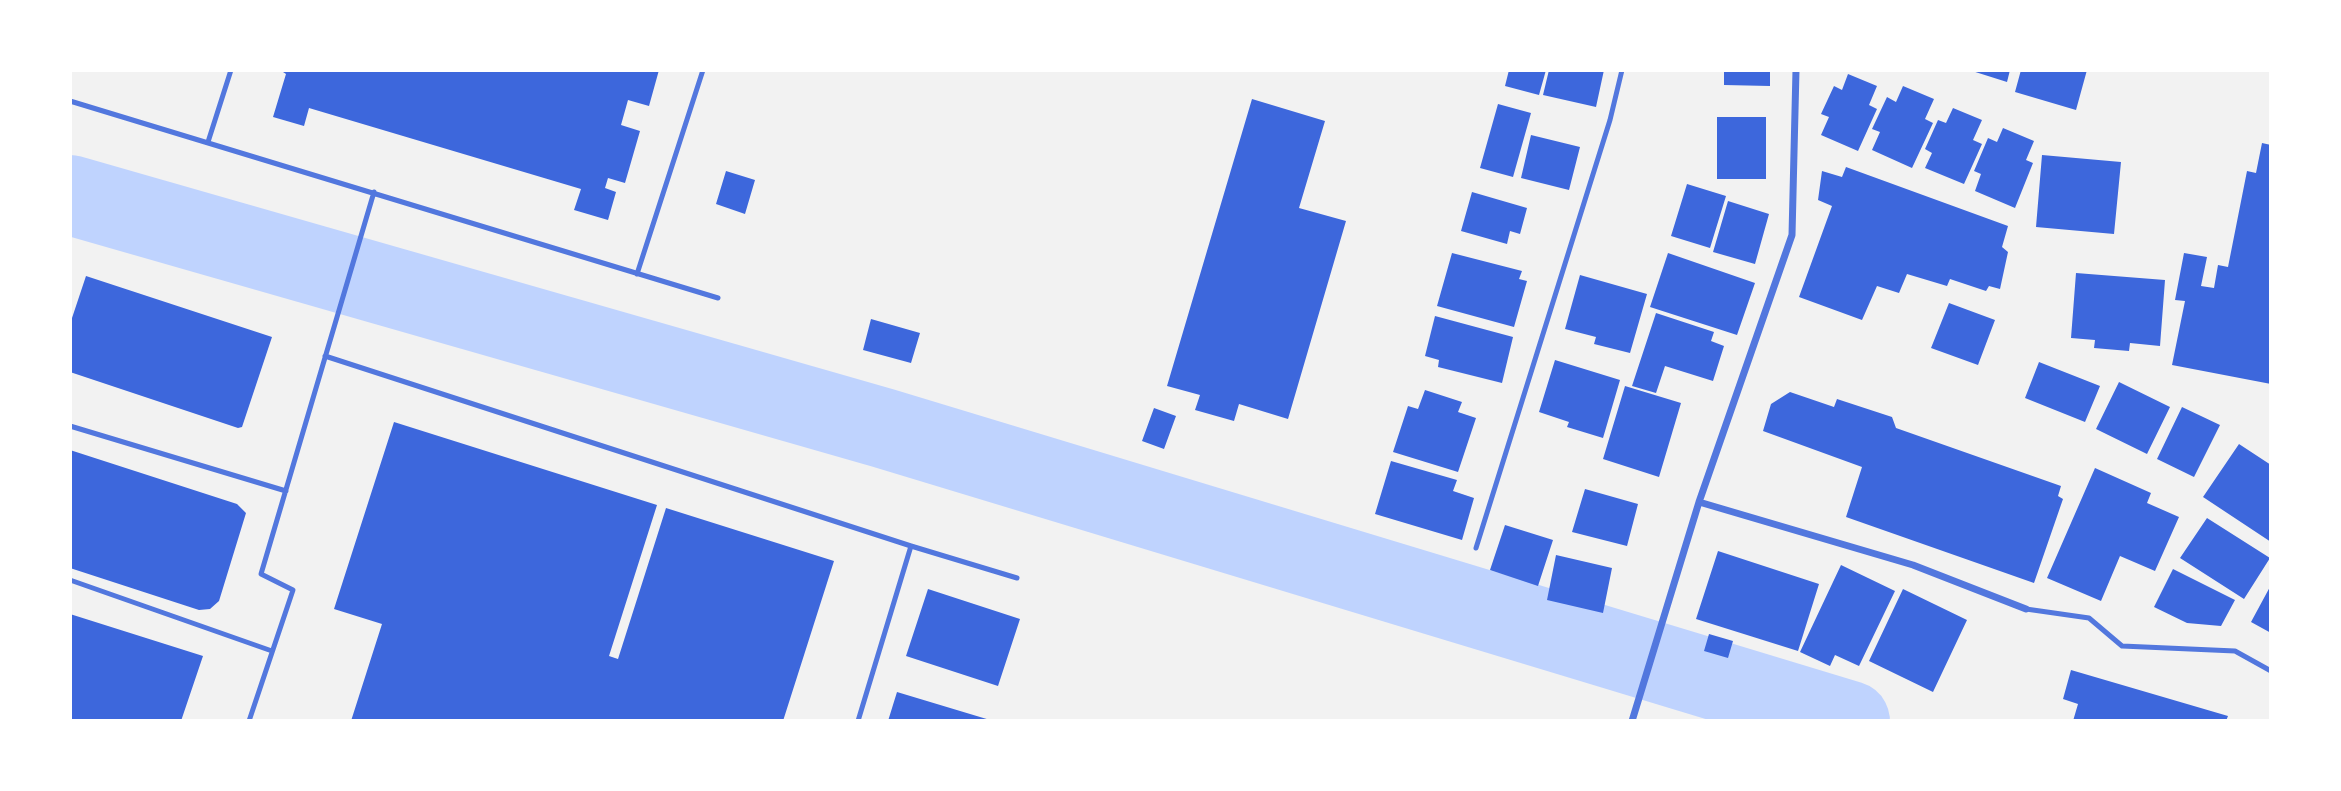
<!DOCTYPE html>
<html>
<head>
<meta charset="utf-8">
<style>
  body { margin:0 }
  #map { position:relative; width:2341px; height:791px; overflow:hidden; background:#f2f2f2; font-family:"Noto Sans",sans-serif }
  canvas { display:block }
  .frame { position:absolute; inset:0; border:72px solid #fff; pointer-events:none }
</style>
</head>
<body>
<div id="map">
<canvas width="2341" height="791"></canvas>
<div class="frame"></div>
</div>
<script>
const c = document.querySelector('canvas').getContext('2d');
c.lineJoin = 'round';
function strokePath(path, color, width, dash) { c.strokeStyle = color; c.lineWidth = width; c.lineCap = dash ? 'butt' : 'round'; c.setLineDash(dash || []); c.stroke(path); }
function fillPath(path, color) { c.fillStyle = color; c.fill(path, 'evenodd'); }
const river = new Path2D(`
  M70 195 883 428 1850 721`);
const building = new Path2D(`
  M280 70H659L649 106 628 100 621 125 640 131 625 183 608 178 605 188 616 192 608 220 574 210 581 189 309 108 304 126 273 117 286 74Z
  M1509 70H1546L1539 95 1505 86Z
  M1549 70H1604L1596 107 1543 95Z
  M1724 70H1770V86L1724 85Z
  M1969 70H2010L2007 82Z
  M2021 70H2087L2076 110 2015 92Z
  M1848 74 1877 86 1869 105 1877 109 1858 151 1821 135 1829 117 1821 114 1834 86 1842 90Z
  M1903 86 1934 99 1925 119 1933 123 1912 168 1872 150 1880 132 1872 129 1887 97 1896 102Z
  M1252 99 1325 121 1299 208 1346 221 1288 419 1239 404 1234 421 1195 410 1200 395 1167 386Z
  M1498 104 1531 113 1513 177 1480 168Z
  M1953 108 1982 120 1973 140 1982 144 1964 184 1925 168 1932 153 1925 149 1938 120 1946 123Z
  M1717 117H1766V179H1717Z
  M2003 128 2034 141 2026 160 2033 163 2015 208 1975 191 1981 174 1974 171 1988 138 1997 142Z
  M1531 135 1580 147 1569 190 1521 178Z
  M2262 143 2271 145V384L2172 365 2185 301 2175 300 2184 253 2207 257 2201 286 2214 288 2218 265 2228 267 2247 171 2256 173Z
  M2042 155 2121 162 2114 234 2036 227Z
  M1846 167 2008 226 2002 247 2008 252 2000 289 1989 286 1986 291 1950 279 1947 286 1907 274 1899 293 1877 286 1862 320 1799 297 1832 206 1818 200 1822 171 1842 177Z
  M726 171 755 180 745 214 716 204Z
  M1687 184 1726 196 1710 248 1671 236Z
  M1472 192 1527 208 1520 234 1510 231 1507 244 1461 231Z
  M1728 201 1769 214 1755 264 1713 252Z
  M1452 253 1522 271 1519 279 1527 281 1514 327 1437 306Z
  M1668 253 1755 283 1737 335 1650 307Z
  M2076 273 2165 280 2160 346 2130 343 2129 351 2094 348 2095 340 2071 338Z
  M1580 275 1647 294 1630 353 1594 344 1596 337 1565 329Z
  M86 276 272 337 242 427 238 428 70 372V324Z
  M1949 303 1995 320 1978 365 1931 348Z
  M1656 313 1714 332 1711 341 1724 346 1713 381 1665 366 1656 393 1632 386Z
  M1435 316 1513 337 1502 383 1438 367 1439 360 1425 356Z
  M871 319 920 333 911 363 863 350Z
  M1555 360 1620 380 1603 438 1567 427 1569 422 1539 412Z
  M2039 362 2100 386 2085 422 2025 398Z
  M2119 382 2170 407 2147 454 2096 429Z
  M1625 386 1681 403 1659 477 1603 459Z
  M1425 390 1462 402 1458 412 1476 418 1458 472 1393 452 1408 406 1418 409Z
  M1790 392 1834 407 1837 399 1892 417 1896 428 2061 486 2058 496 2063 499 2034 583 1846 517 1862 467 1763 431 1771 404Z
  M2182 407 2220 425 2194 477 2157 459Z
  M1154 408 1176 416 1164 449 1142 441Z
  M394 422 657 505 609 656 618 659 666 508 834 561 783 721H351L382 624 334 609Z
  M2239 444 2271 465V542L2203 497Z
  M70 450 237 504 246 513 219 601 210 609 199 610 70 568Z
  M1391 461 1457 480 1453 491 1474 498 1462 540 1375 514Z
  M2095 468 2151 493 2147 503 2179 517 2155 571 2120 556 2101 601 2047 578Z
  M1585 489 1638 504 1627 546 1572 532Z
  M2207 518 2270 558 2244 599 2180 558Z
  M1505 525 1553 540 1538 586 1490 570Z
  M1718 551 1819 584 1798 651 1696 619Z
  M1556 555 1612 568 1603 613 1547 600Z
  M1841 565 1895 591 1859 666 1835 655 1830 666 1800 652Z
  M2173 569 2235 600 2221 626 2187 623 2154 607Z
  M2271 585V633L2251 622Z
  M928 589 1020 619 998 686 906 656Z
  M1903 589 1967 620 1933 692 1869 661Z
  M70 614 203 656 181 721H70Z
  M1709 634 1733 641 1728 658 1704 651Z
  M2071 670 2228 716 2226 721H2073L2078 704 2063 699Z
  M897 692 990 720 989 721H888Z`);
const service = new Path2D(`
  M70 101 718 298
  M208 142 231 70
  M637 274 703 70
  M325 356 911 546 1017 578
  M70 426 286 491
  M1476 548 1610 120 1622 70
  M70 580 272 651
  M2026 609 2089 618 2122 646 2235 651 2271 671
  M249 721 293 590 261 574 374 192
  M858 721 911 546`);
const minor = new Path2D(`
  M1699 502 1913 565 2026 609
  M1632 721 1699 502 1792 235 1796 70`);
strokePath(river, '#bfd3fe', 80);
fillPath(building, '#3d67dc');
strokePath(service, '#5277de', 5);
strokePath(minor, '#5277de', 7);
</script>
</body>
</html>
